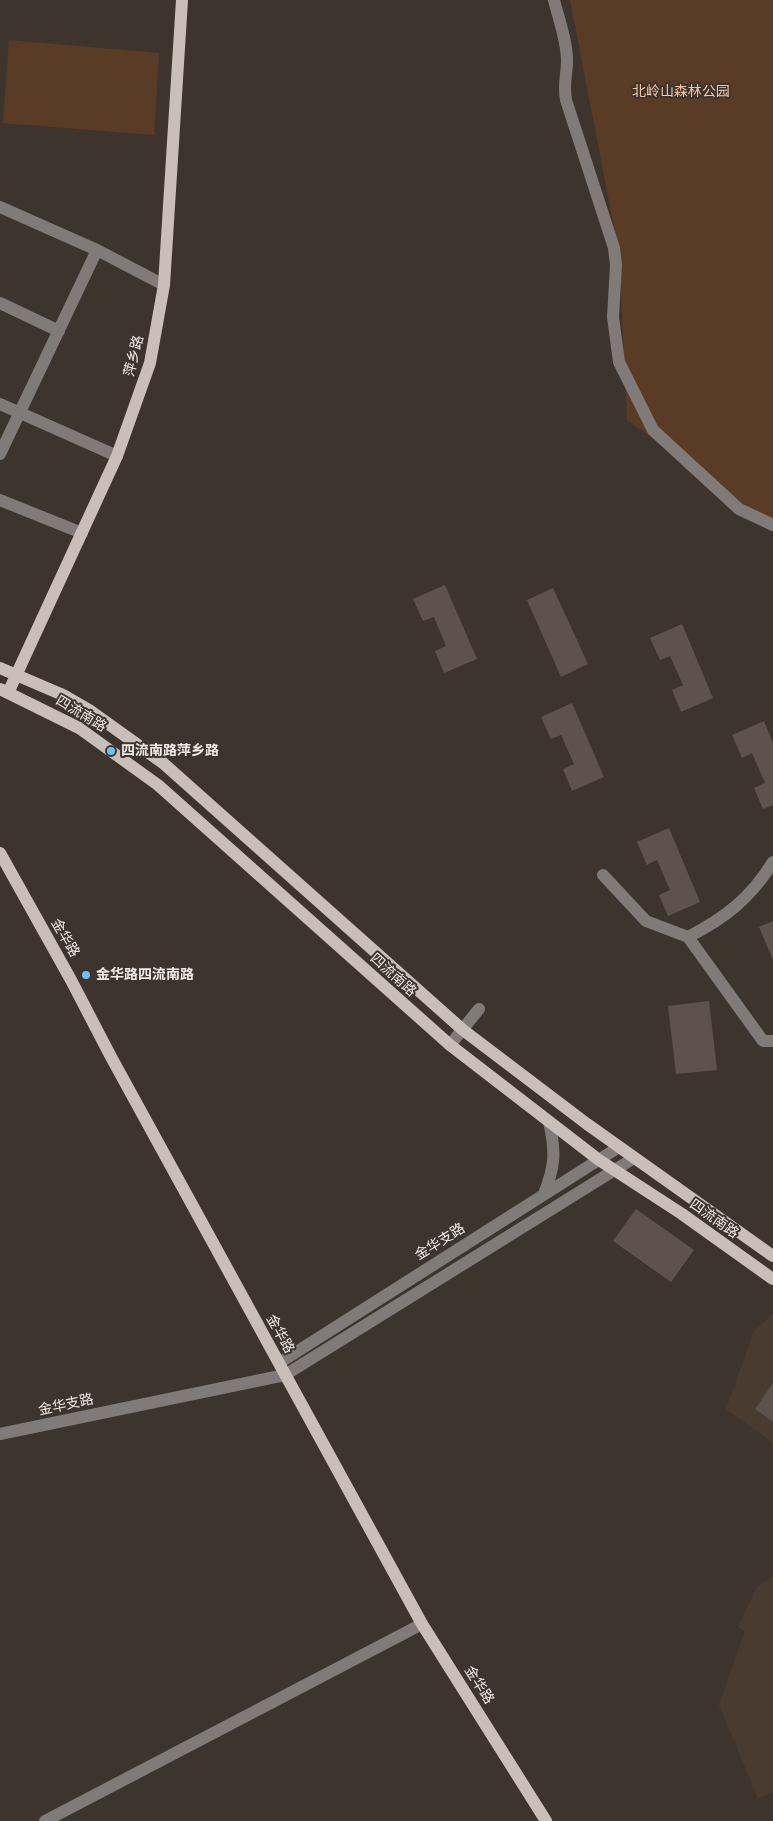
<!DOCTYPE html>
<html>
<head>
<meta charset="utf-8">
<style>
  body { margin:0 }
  canvas { display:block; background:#3e342e }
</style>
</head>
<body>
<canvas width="773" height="1821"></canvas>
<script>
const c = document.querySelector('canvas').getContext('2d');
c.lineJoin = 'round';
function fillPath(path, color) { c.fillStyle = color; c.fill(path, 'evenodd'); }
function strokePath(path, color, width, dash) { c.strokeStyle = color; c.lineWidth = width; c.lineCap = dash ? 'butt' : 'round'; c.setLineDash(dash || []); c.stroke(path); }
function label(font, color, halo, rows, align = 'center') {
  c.font = font + ' Montserrat,"Noto Sans SC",sans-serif'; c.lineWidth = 4; c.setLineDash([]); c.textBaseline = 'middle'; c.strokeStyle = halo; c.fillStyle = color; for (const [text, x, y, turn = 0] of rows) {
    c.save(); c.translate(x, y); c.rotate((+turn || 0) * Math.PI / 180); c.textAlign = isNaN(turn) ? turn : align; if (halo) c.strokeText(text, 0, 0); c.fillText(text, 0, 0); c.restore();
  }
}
const built = new Path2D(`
  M773 1314V1443L726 1409 754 1331Z
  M773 1576V1792L758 1798 719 1705 745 1631 738 1627 757 1587Z`);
const green = new Path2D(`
  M570 0H773V526L627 420 619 253Z
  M9 40 159 53 154 135 3 123Z`);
const building = new Path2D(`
  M445 585 477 659 444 673 435 651 446 646 434 617 423 621 413 599Z
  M553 588 588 664 561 677 527 600Z
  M682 624 713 698 681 712 672 690 683 685 670 656 660 660 650 638Z
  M572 703 604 777 572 791 563 769 574 764 561 735 551 739 541 717Z
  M764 721 773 743V805L763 809 754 788 765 783 752 753 742 758 732 735Z
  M669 828 700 902 668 916 659 895 670 890 657 860 647 865 637 842Z
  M773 921V960L759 927Z
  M709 1001 717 1070 676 1074 668 1006Z
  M636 1209 694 1250 671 1282 613 1241Z
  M773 1383V1422L755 1409Z`);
const minor = new Path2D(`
  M554 0C559 20 567 41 567 61 567 77 563 82 566 100L614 248 616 265 613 317 619 362 653 430 739 509 773 525
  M0 207 97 250 164 285
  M0 303 59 331
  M0 404 117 456
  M0 454 97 250
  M0 500 82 533
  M603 875 646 921 688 937 763 1041H773
  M688 937C725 918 751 898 773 862
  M450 1045 479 1009
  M544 1194C555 1166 556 1152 549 1122
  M279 1363 619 1147
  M0 1434 285 1375 634 1158
  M45 1821 422 1624`);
const major = new Path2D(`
  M0 668 63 695 89 710 163 763 463 1030 587 1124 773 1256
  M0 689 79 728 158 785 450 1045 599 1160 682 1214 773 1279
  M8 693 117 456 150 363 164 285 182 0
  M0 853 71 980 110 1055 422 1624 546 1821`);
const markers = [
  [111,751,5,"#6dc2f3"],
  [86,975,5,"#6dc2f3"]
];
const parkNames = [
  ["北岭山森林公园",681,92]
];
const streetNames = [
  ["萍乡路",134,356,-76],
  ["四流南路",81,714,31],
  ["金华路",65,938,60],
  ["四流南路",393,975,42],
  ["四流南路",714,1219,35],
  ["金华支路",440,1242,-32],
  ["金华路",280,1334,61],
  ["金华支路",66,1405,-12],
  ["金华路",479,1685,58]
];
const poiNames = [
  ["四流南路萍乡路",121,751],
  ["金华路四流南路",96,975]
];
fillPath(built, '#4a3b30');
fillPath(green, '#5a3b26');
fillPath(building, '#5d524c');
strokePath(minor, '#807b78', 12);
strokePath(major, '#c9bfb8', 12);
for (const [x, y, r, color] of markers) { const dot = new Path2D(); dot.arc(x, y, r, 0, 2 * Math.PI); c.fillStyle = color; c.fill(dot); strokePath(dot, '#3e342e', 2); }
label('14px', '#f7c5a5', '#3e342e', parkNames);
label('14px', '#f1ebe7', '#3e342e', streetNames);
label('bold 14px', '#f1ebe7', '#3e342e', poiNames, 'left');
</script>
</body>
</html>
